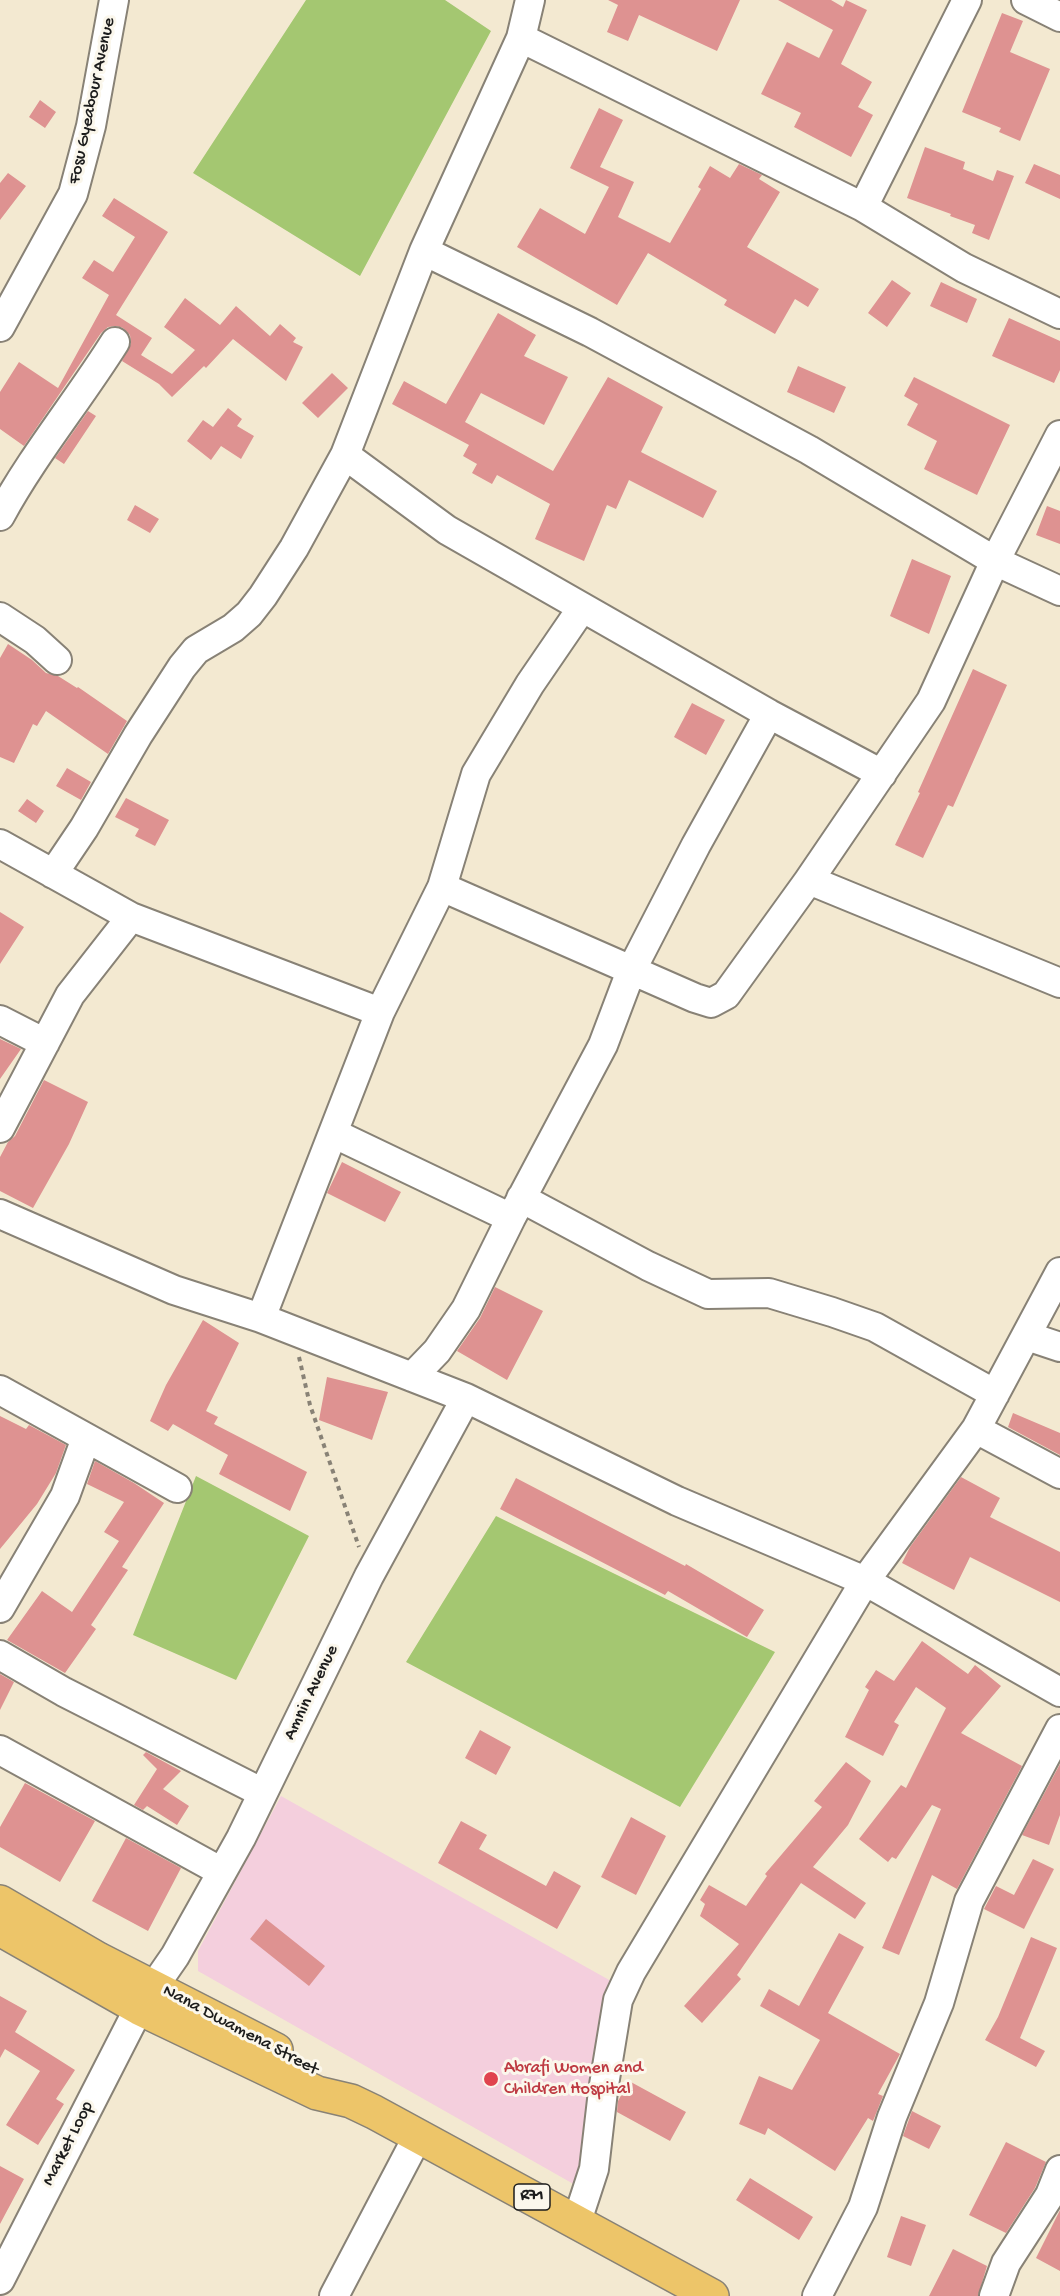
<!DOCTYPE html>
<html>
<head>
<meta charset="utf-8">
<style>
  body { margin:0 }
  canvas { display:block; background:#f3e9d1 }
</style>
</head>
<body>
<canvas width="1060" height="2296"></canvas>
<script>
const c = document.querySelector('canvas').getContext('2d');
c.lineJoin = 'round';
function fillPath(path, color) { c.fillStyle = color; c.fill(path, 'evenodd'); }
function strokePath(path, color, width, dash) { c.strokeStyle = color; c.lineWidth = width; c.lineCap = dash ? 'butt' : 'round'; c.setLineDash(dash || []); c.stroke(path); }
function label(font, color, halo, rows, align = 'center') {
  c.font = font + ' "Gochi Hand",sans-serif'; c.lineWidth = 6; c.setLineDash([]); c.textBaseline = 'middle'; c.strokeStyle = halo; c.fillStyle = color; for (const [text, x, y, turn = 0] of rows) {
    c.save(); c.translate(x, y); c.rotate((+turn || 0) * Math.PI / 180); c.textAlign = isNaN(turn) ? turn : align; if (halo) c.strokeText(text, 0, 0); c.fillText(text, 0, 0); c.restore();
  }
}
const built = new Path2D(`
  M281 1796 611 1981 577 2186 198 1971V1951Z`);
const green = new Path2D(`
  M306 0H445L491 31 360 276 193 173Z
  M196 1476 309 1536 236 1680 133 1635Z
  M496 1516 775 1652 680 1807 406 1662Z`);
const building = new Path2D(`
  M608 0H740L717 51 639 15 628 41 607 32 618 5Z
  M778 0H831L843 7 846 0 867 10 841 64 872 82 858 107 873 115 851 157 794 127 801 113 761 94 787 42 819 58 833 30Z
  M1002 13 1023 21 1010 52 1050 69 1020 141 999 132 1001 128 962 112Z
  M40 100 56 112 45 128 29 117Z
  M599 108 623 120 600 167 634 182 618 217 670 243 701 189 698 187 710 166 730 178 739 164 762 175 759 179 780 192 747 247 819 289 808 307 795 299 775 334 724 305 727 300 648 253 617 305 517 247 540 208 585 234 609 187 570 168Z
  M925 147 965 162 963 169 993 181 997 170 1014 176 989 240 972 233 975 225 950 216 951 214 907 198Z
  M1034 164 1060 175V199L1025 183Z
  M8 173 26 186 0 220V183Z
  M114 198 168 232 116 315 152 338 141 355 172 374 195 350 164 327 185 298 220 325 236 306 270 336 280 324 296 338 293 342 303 347 286 381 233 339 206 368 204 366 172 397 159 384 122 361 131 343 130 335 123 328 116 326 108 327 101 333 24 446 0 429V392L19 362 58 388 109 295 82 278 94 260 113 272 135 237 102 216Z
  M892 280 911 293 887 327 868 313Z
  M941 282 977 299 967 323 930 306Z
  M498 313 536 335 524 356 568 377 544 425 481 393 465 422 553 471 608 377 663 407 641 452 717 491 703 518 629 480 616 509 607 505 584 561 535 539 550 504 497 475 492 484 472 473 477 464 463 456 469 445 392 404 404 381 446 404Z
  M1009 318 1060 341V370L1054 383 992 356Z
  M798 366 846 387 834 413 787 392Z
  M332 373 348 388 318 418 302 403Z
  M914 377 1010 425 977 495 924 469 937 441 907 425 918 404 904 396Z
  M228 408 242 419 237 426 254 436 241 459 221 446 211 460 187 441 203 420 213 427Z
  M88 411 96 416 64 464 55 458Z
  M135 505 159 519 150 533 127 520Z
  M1047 506 1060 511V544L1036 535Z
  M912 559 951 576 929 634 890 616Z
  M8 644 32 660 46 673 58 676 77 688 78 687 127 721 108 754 46 711 37 726 33 724 14 763 0 757V658Z
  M973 669 1007 685 953 807 948 805 923 858 895 845 920 793 918 792Z
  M692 703 725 720 706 755 674 737Z
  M67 768 91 782 81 800 56 786Z
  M126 798 169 820 155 846 135 836 139 829 115 817Z
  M27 799 44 811 36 823 18 811Z
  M0 912 24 927 0 964Z
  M0 1039 21 1049 0 1079Z
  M44 1080 88 1102 69 1144 33 1208 0 1191V1157L8 1142 15 1136Z
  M342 1162 401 1192 385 1222 327 1193Z
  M495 1287 543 1311 507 1380 457 1351 480 1318Z
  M203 1320 239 1343 206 1411 218 1417 214 1424 307 1472 290 1511 219 1474 228 1455 173 1424 168 1431 150 1421 166 1385Z
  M327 1377 388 1392 372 1440 319 1420Z
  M1013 1413 1060 1433V1455L1008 1427Z
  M0 1416 26 1429 29 1425 66 1445 56 1473 37 1504 0 1549Z
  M95 1461 134 1483 164 1503 122 1567 128 1570 91 1625 96 1629 65 1673 7 1640 42 1591 72 1612 119 1541 104 1532 124 1502 87 1484Z
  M961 1477 1000 1498 990 1517 1060 1552V1602L970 1557 954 1590 902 1563 910 1547Z
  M516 1478 685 1566 686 1564 764 1610 747 1637 668 1591 665 1595 500 1509Z
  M922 1641 968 1674 975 1665 1001 1686 961 1733 1022 1766 957 1889 932 1875 899 1955 882 1948 941 1809 932 1805 896 1859 892 1857 888 1862 859 1839 901 1785 906 1788 946 1708 916 1687 894 1722 899 1725 883 1756 845 1737 869 1690 865 1687 876 1670 894 1681Z
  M0 1674 14 1682 0 1710Z
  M480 1730 511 1747 496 1775 465 1758Z
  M146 1752 181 1771 163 1789 189 1806 177 1825 147 1806 143 1810 134 1805 157 1769 143 1755Z
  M846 1762 871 1781 848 1825 813 1867 866 1903 855 1919 801 1883 737 1975 741 1979 702 2023 684 2006 739 1944 700 1916 705 1904 700 1900 709 1885 746 1906 767 1876 765 1874 822 1807 814 1801Z
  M1060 1764V1815L1049 1845 1022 1835Z
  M25 1783 95 1821 60 1882 0 1847V1827Z
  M631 1817 666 1836 636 1895 601 1877Z
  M461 1821 487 1835 479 1849 546 1886 554 1871 581 1886 557 1929 438 1863Z
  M126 1838 181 1868 148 1931 92 1901Z
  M1033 1859 1054 1869 1024 1929 984 1909 996 1886 1014 1895Z
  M266 1919 325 1966 309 1986 250 1939Z
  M839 1933 864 1947 828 2013 900 2054 878 2094 883 2096 873 2121 868 2118 835 2171 768 2128 765 2135 739 2124 759 2076 792 2090 820 2040 760 2006 769 1989 799 2006Z
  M1031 1937 1057 1948 1020 2038 1045 2051 1036 2067 985 2040 998 2017Z
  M0 1996 27 2011 15 2032 75 2070 56 2099 64 2104 38 2145 6 2125 40 2071 5 2049 0 2058Z
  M629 2081 686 2112 670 2141 617 2112 618 2101Z
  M912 2111 941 2126 929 2149 903 2136Z
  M1006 2142 1046 2162 1035 2188 1006 2233 969 2215Z
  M0 2166 24 2179 0 2224Z
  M750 2178 813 2217 799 2240 736 2200Z
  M1060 2210V2271L1036 2258Z
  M901 2216 926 2225 911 2266 887 2257Z
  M953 2249 987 2266 978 2296H929Z`);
const path = new Path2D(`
  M299 1357 310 1405 359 1547`);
const minor = new Path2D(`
  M1026 0 1060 17
  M521 38 530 0
  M863 207 967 0
  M424 251 521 38 863 207 964 268 1060 314
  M0 327 73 194 91 126 114 0
  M345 455 447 530 769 714 882 774
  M0 516C33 455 78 401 115 342
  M0 617 35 640 57 660
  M0 844 131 917 380 1012
  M53 874 84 828 138 735 182 667 196 650 233 628 249 614 263 596 294 548 345 455 424 251 590 332 809 450 995 561 1060 591
  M809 880 1060 983
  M442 887 695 998 711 1003 726 995 809 880 931 701 995 561 1060 435
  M0 1020 45 1043
  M0 1128 70 995 131 917
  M333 1133 511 1218
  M521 1198 648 1266 708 1294 769 1293 832 1312 875 1327 995 1394
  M0 1214 174 1290 261 1318 466 1398 677 1501 865 1581 1060 1692
  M261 1318 380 1012 442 887 476 774 530 684 582 608
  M1027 1336 1060 1347
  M412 1377 437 1351 466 1309 511 1218 603 1045 631 971 696 845 769 714
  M0 1390 177 1488
  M976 1429 1060 1474
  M0 1608 65 1496 86 1438
  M0 1655 64 1692 263 1793
  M0 1750 222 1872
  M577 2221 594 2169 603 2091 618 2000 631 1972 865 1581 976 1429 1060 1272
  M0 2280 139 2008 175 1956 241 1838 369 1576 466 1398
  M334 2296 418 2136
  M817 2296 863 2207 892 2117 939 2003 969 1901 1060 1729
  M994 2296 1006 2263 1050 2195 1060 2170`);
const major = new Path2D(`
  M0 1902 98 1959 276 2050
  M0 1929 139 2008 317 2093 351 2101 374 2112 712 2296`);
const markers = [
  [491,2079,8,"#e0444e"]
];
const shields = [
  [532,2197,36]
];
const shieldNames = [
  ["R71",532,2197]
];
const streetNames = [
  ["Fosu Gyeabour Avenue",93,101,-78],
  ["Amnin Avenue",312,1693,-64],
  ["Nana Dwamena Street",240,2031,28],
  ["Market Loop",69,2144,-63]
];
const healthNames = [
  ["Abrafi Women and",504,2069],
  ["Children Hospital",504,2090]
];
fillPath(built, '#f4cfdd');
fillPath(green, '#a4c771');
fillPath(building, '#de9291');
strokePath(minor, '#888276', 32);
strokePath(major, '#888276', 36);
strokePath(path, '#888276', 4, [4.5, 4.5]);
strokePath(minor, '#fff', 28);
strokePath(major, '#edc569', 33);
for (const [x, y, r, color] of markers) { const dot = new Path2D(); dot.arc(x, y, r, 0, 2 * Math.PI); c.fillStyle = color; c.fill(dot); strokePath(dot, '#fbf7ec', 2); }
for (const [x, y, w] of shields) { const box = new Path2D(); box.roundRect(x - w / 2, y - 13, w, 26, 4.5); c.fillStyle = '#fbf7ec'; c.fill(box); strokePath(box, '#1c1c1c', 1.5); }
label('bold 16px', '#1c1c1c', null, shieldNames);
label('18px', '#1c1c1c', '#fbf7ec', streetNames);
label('18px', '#be3a42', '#fbf7ec', healthNames, 'left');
</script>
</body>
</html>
